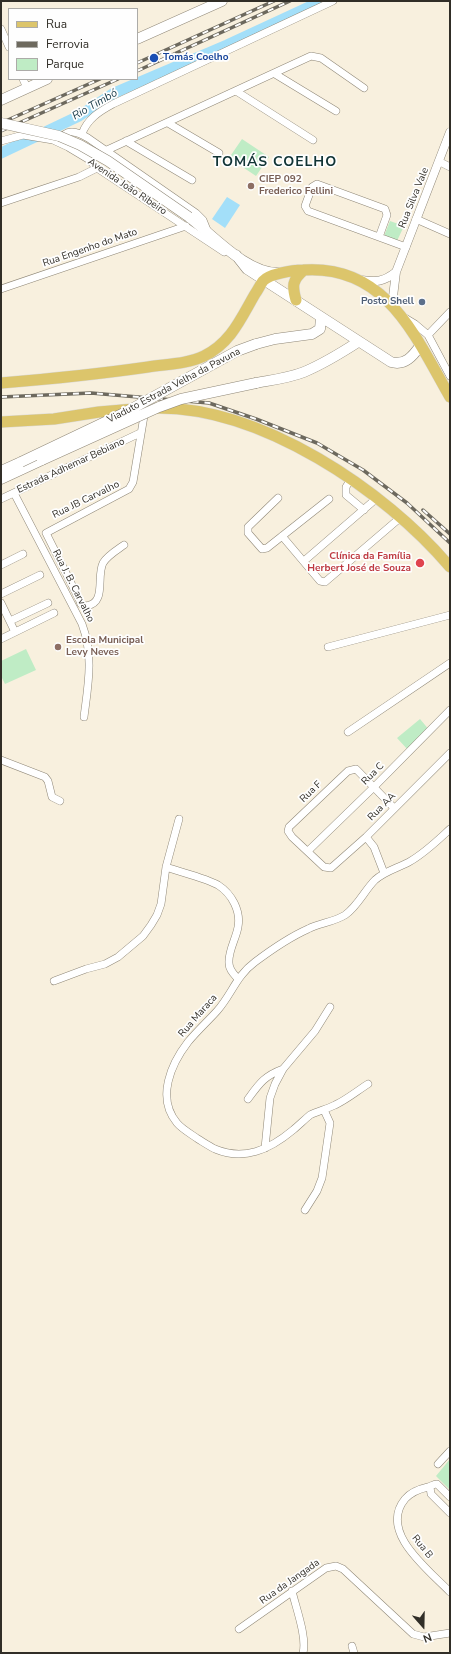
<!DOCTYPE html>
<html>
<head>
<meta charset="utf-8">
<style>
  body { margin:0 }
  #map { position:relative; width:451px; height:1654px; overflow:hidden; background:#f8f0de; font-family:"Nunito Sans",sans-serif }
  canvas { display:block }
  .frame { position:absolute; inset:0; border:2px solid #312e27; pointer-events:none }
  .legend { position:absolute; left:8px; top:8px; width:130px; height:72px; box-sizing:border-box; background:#fefefe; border:1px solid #acaba8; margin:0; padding:5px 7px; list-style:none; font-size:12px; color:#312e27 }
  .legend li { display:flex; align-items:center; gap:8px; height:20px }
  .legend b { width:20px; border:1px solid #acaba8 }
  .north { position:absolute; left:403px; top:1606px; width:40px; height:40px; -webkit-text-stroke:3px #fefefe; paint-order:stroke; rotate:160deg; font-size:11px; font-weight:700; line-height:16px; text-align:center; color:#312e27 }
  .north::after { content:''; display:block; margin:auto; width:14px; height:18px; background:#312e27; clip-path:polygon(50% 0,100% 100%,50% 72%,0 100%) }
</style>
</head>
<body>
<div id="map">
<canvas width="451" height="1654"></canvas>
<div class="frame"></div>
<ul class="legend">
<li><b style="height:5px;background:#dcc56b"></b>Rua</li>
<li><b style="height:5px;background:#6d695e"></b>Ferrovia</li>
<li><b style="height:11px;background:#bfecc5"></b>Parque</li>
</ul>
<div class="north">N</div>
</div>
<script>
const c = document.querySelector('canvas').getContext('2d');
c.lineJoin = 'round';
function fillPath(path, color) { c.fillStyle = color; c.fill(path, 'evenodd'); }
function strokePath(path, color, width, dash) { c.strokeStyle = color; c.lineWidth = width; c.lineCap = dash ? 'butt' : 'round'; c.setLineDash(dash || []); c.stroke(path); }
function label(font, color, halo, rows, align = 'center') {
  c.font = font + ' "Nunito Sans",sans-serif'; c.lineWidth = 3.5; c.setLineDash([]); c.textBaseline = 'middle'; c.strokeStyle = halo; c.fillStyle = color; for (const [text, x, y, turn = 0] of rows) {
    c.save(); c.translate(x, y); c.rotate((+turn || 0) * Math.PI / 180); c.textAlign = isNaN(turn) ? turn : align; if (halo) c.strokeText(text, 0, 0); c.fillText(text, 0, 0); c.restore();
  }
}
const green = new Path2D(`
  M242 139 269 157 256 176 229 158Z
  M390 221 404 226 397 241 384 236Z
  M26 649 36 670 5 684 1 676V661Z
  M420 719 430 731 408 750 397 738Z
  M450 1459V1490L436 1476Z`);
const water = new Path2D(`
  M227 197 240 205 225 228 212 219Z`);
const river = new Path2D(`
  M1 153 79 116 114 93 227 45 322 1`);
const minor = new Path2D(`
  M1 29 9 47
  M275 74 336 111
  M23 79 27 88
  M236 91 313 140
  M168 123 219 153
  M82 134C87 119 100 111 113 104L333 1
  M1 141 23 135 53 140 68 147 88 159 97 168 224 252
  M61 141C65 127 78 132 88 138L196 213 203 220 207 230
  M126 141 192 180
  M105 151 311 56 321 58 364 88
  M440 162 450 167
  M1 203 79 177 97 168
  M416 219 450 234
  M379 237 387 215 385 209 317 184 312 187 305 206 308 211 406 247
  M1 289 186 226
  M405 318 415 324 428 335 450 376
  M428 335 450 312
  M351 479 346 487V495L364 510
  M14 493 82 624C94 656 88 685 84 717
  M278 498 248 527V533L262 549 267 548 329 499
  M1 499 140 433
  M282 536 320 581 325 582 401 517
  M124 545C117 550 107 556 103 563 96 577 107 603 86 606L81 604 79 599 46 533 129 489 133 482 145 410
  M304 561 377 498
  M1 565 23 554
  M1 594 40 575
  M1 603 15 632
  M10 621 48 603
  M1 639 54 613
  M328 647 450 615
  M348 732 450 663
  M1 760 45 777 48 781 52 797 60 801
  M394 808 358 771 356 769 348 771 289 827 288 831 292 837 324 867 331 868 366 837 450 753
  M366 837 374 847 384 873
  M308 851 374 787 450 710
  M166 867C180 872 206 878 218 885 232 894 241 911 238 927 236 939 228 951 229 963 229 970 234 974 238 979
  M54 981 86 969 105 964 118 957 143 936 151 925 157 915 161 904 166 867 179 819
  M368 1084C357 1091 346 1100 335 1105 327 1109 318 1111 310 1115 304 1120 299 1125 293 1130 269 1150 244 1161 215 1149 209 1146 203 1142 198 1139 191 1134 182 1129 177 1123 156 1098 171 1064 188 1042 197 1031 208 1021 217 1011 232 994 236 976 255 962 271 950 290 937 308 929 320 923 334 922 345 915 358 906 364 891 375 880 385 871 398 868 409 862 425 853 437 841 450 829
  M248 1099C259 1084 264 1076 283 1069
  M265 1148 270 1098 275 1084 283 1069 315 1031 330 1007
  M305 1210 317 1191 322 1178 330 1123 324 1110
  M438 1464 450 1451
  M430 1487 431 1494 450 1513
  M450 1497 437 1484C433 1484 432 1486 428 1487 419 1489 411 1492 405 1499 378 1532 429 1570 450 1592
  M292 1591C296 1608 307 1637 303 1653
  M239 1629 326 1568 336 1566 343 1569 413 1634 424 1637 450 1633
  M352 1646 354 1653`);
const tertiary = new Path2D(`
  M361 280C377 282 383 282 396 272
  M392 305 396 272 450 132`);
const secondary = new Path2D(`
  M137 39 222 1
  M1 100 47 79
  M189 217C214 236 247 274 279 273
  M236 255 247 269 391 362C405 366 413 356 420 346
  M256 344 275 339 312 334 320 329 321 318
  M256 383C272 380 289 378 304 372 323 364 341 353 358 342
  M1 471 21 462
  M1 479 42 460`);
const primary = new Path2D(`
  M296 300C292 286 292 280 304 270
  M1 383C50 379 99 374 148 367 167 364 187 364 204 356 231 343 241 318 255 294 258 290 260 285 263 281 269 274 293 270 303 270 386 264 415 336 450 397
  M157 408C261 407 385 490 450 567
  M1 422 54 419 99 412 134 409`);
const rail = new Path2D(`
  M137 63 274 1
  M137 71 290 1
  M1 123 100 79
  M1 131 118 79
  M1 397 91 393 209 403 256 419 317 443 363 470 407 503 450 543
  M423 510 450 534`);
const secondaryBridge = new Path2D(`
  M1 123 59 136 80 145 108 161 189 217
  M42 460 159 407 181 399 256 383
  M21 462 124 413 237 351 256 344`);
const markers = [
  [154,58,5,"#1a4fb4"],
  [251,186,4,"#8d6e63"],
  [422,302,4,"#5c6f8a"],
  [420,563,5,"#e0444e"],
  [58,647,4,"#8d6e63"]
];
const transitNames = [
  ["Tomás Coelho",163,58]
];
const educationNames = [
  ["CIEP 092",259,180],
  ["Frederico Fellini",259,192],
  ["Escola Municipal",66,641],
  ["Levy Neves",66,653]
];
const streetNames = [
  ["Avenida João Ribeiro",127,187,34],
  ["Rua Silva Vale",414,198,-68],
  ["Rua Engenho do Mato",90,248,-19],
  ["Viaduto Estrada Velha da Pavuna",174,386,-28],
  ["Estrada Adhemar Bebiano",71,466,-25],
  ["Rua JB Carvalho",86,500,-26],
  ["Rua J. B. Carvalho",73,586,63],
  ["Rua C",373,774,-45],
  ["Rua F",311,792,-44],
  ["Rua AA",382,807,-45],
  ["Rua Maraca",198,1016,-49],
  ["Rua B",422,1547,51],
  ["Rua da Jangada",290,1582,-35]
];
const serviceNames = [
  ["Posto Shell",414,302]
];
const healthNames = [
  ["Clínica da Família",411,557],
  ["Herbert José de Souza",411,569]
];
const waterNames = [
  ["Rio Timbó",95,105,-30]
];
const districtNames = [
  ["TOMÁS COELHO",275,163]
];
fillPath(green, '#bfecc5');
fillPath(water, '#a3dff9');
strokePath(river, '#a3dff9', 11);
strokePath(minor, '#8f8777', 8);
strokePath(tertiary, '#8f8777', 9);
strokePath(secondary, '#8f8777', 11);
strokePath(primary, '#dad9d8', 12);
strokePath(minor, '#fff', 7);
strokePath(tertiary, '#fff', 8);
strokePath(secondary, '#fff', 10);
strokePath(primary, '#dcc56b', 11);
strokePath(rail, '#6d695e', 3.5);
strokePath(rail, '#fefefe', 2, [6]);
strokePath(secondaryBridge, '#8f8777', 11, []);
strokePath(secondaryBridge, '#fff', 10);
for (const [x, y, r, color] of markers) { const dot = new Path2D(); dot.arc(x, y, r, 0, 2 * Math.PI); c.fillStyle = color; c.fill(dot); strokePath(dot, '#fefefe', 1.5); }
label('bold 10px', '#164399', '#fefefe', transitNames, 'left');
label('bold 10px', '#785e54', '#fefefe', educationNames, 'left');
label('10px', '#312e27', '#fefefe', streetNames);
label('bold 10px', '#4e5e75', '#fefefe', serviceNames, 'right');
label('bold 10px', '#be3a42', '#fefefe', healthNames, 'right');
label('italic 11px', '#163947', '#fefefe', waterNames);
c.letterSpacing = '1px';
label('bold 14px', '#113435', '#fefefe', districtNames);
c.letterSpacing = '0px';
</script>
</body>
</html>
